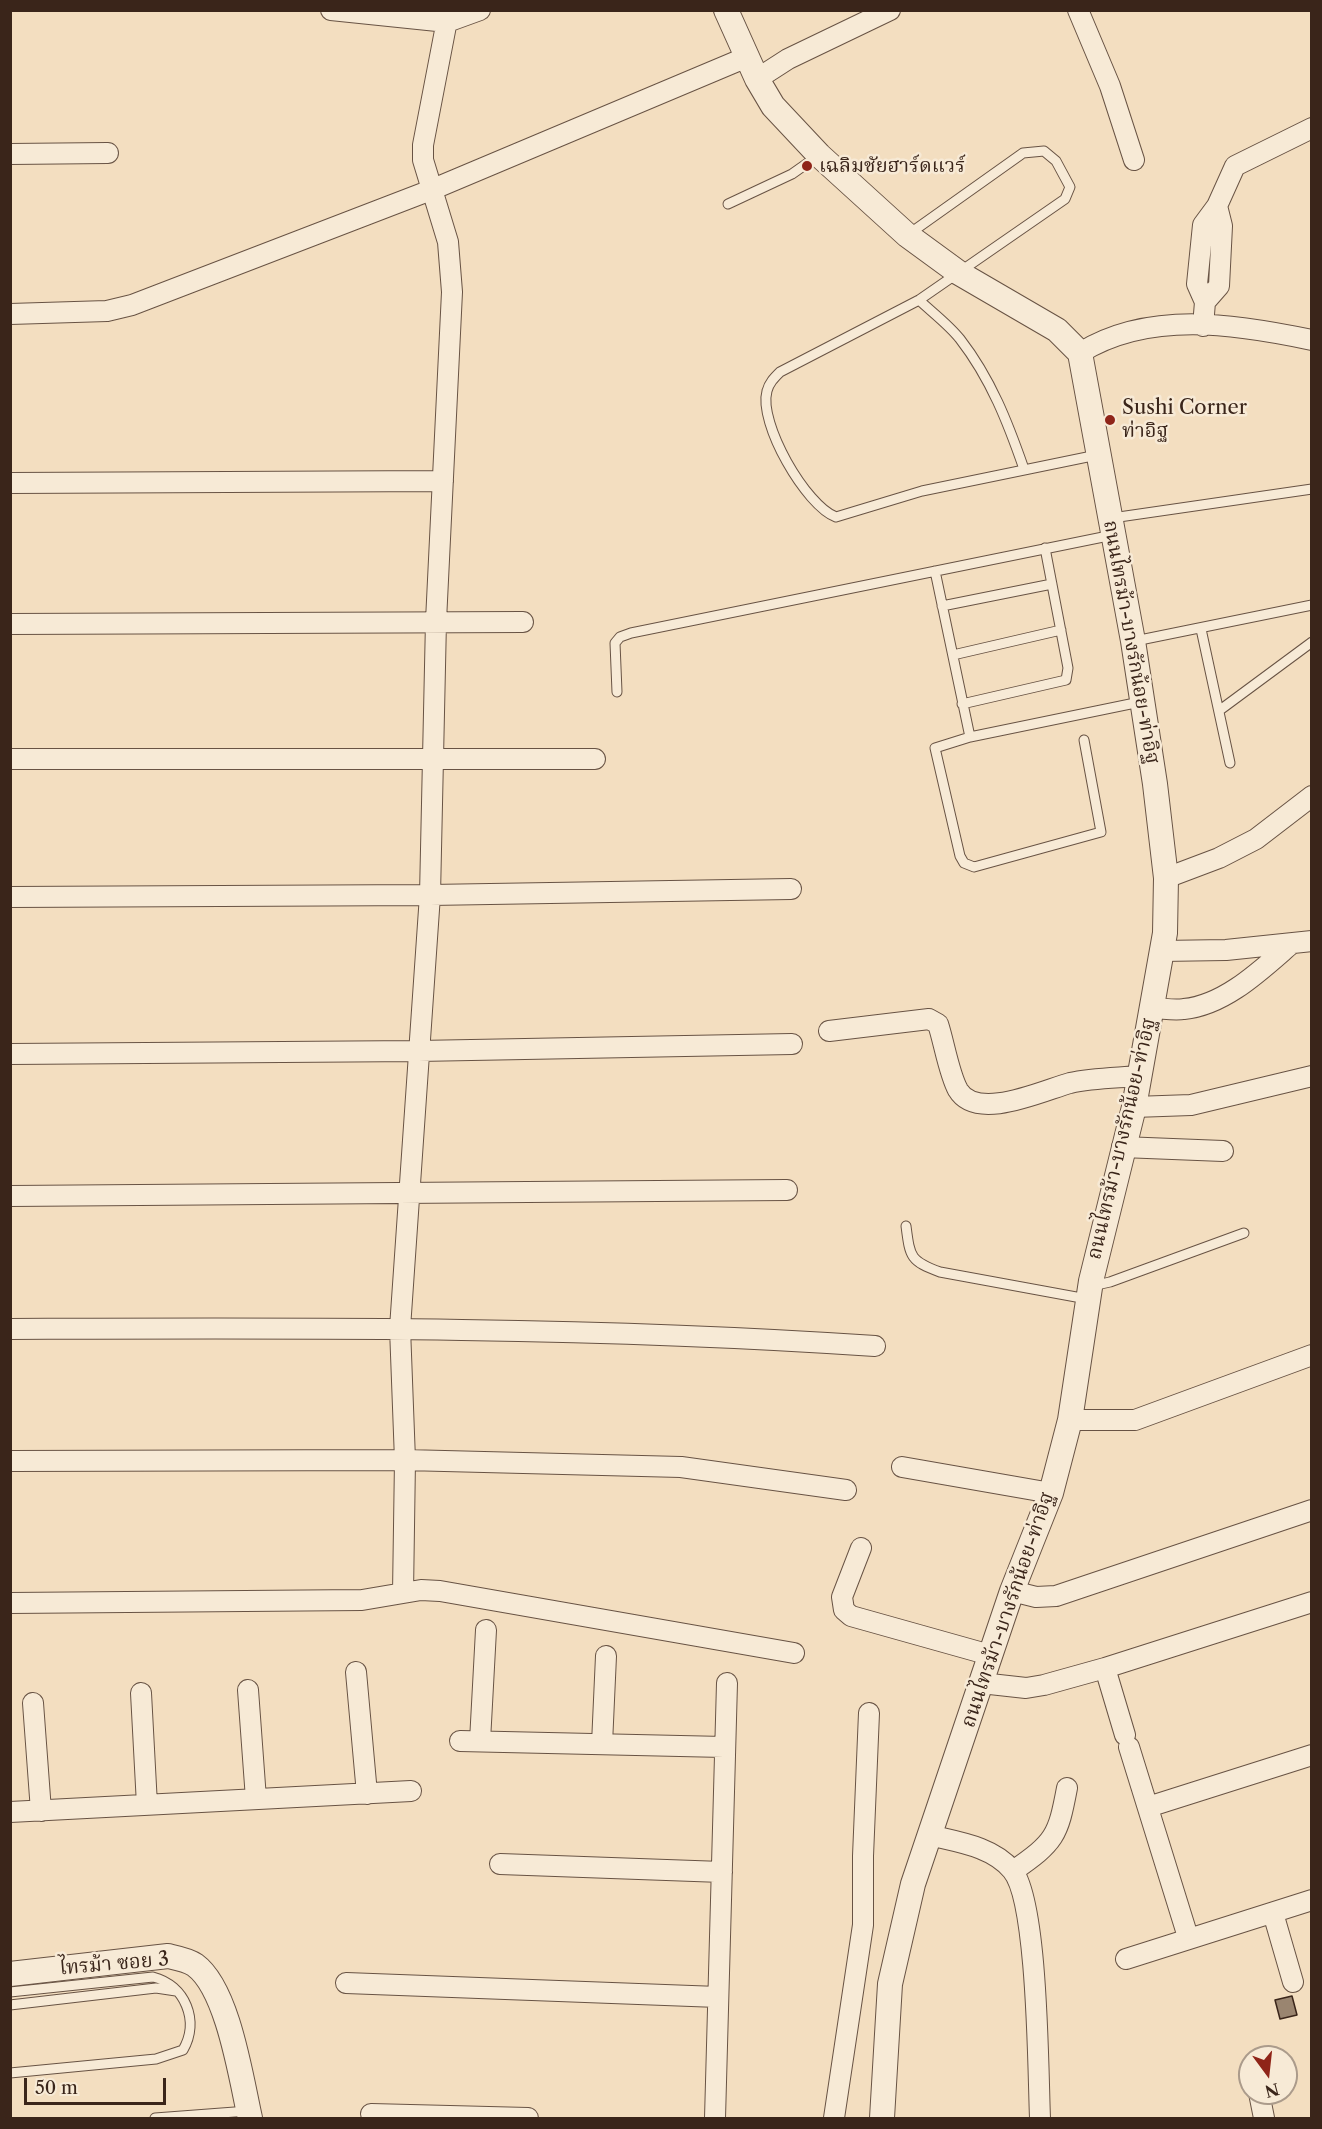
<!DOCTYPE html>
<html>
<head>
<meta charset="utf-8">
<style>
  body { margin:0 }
  #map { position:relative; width:1322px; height:2129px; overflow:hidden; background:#f3dec0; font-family:"Libre Caslon Text",serif }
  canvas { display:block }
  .frame { position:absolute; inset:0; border:12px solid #3a251a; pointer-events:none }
  .north { position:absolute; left:1238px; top:2045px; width:60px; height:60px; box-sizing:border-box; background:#f7ead6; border:2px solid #ab9b8b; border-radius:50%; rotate:165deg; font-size:16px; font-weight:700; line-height:24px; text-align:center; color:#3a251a }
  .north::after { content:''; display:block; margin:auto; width:21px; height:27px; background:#8f2418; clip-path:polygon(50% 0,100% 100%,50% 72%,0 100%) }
  .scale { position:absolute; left:24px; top:2078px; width:142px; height:27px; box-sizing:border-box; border:3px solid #3a251a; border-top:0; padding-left:8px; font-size:18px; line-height:21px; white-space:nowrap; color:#3a251a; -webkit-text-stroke:4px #f7ead6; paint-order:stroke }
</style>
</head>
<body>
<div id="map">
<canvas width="1322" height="2129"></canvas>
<div class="frame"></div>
<div class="north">N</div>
<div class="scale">50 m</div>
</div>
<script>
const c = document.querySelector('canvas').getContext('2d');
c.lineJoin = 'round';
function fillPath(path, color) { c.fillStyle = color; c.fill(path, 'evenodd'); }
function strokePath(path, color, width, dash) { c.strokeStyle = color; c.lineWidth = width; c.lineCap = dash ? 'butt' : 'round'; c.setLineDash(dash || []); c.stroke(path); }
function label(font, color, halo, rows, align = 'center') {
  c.font = font + ' "Libre Caslon Text","Noto Serif Thai",serif'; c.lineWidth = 5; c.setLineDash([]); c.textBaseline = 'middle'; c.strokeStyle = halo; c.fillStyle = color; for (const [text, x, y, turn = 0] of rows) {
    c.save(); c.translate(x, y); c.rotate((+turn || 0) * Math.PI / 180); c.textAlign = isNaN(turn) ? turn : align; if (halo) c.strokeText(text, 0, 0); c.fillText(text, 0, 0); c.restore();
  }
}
const building = new Path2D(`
  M1292 1996 1297 2015 1280 2019 1275 2000Z`);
const service = new Path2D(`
  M728 204 792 174 819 155
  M909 234 1023 153 1044 151 1056 161 1070 187 1065 199 919 300 780 372C774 378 769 383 767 391 758 423 806 506 836 517L922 491 1097 455
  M919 300C933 313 949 325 960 339 991 379 1008 423 1024 469
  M1112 518 1312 489
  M935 571 970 737 1140 702
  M942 606 1052 584
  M1201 629 1230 763
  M1135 641 1312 605
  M953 655 1061 630
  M617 692 615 643 620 637 631 633 1113 535
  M962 704 1066 680 1068 668 1045 548
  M1220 710 1312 642
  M970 737 935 748 960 856 964 863 974 867 1101 832 1084 740
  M906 1226C910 1257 910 1261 940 1272L1087 1299
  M1091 1281 1101 1284 1110 1282 1244 1233
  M10 1992 153 1977C185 1985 200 2021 183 2050L156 2059 10 2073
  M10 2005 156 1988 176 1991
  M155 2118 248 2111`);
const minor = new Path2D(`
  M331 10 447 22 480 10
  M1078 10 1110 86 1134 160
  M757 79 788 59 890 10
  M10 154 108 153
  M1205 302 1219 286 1222 226 1217 206
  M10 314 107 311 132 305 431 190 747 57
  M1203 326 1205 302 1197 284 1203 225 1217 206 1235 166 1312 128
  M1080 353C1149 310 1236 324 1312 340
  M10 483 443 481
  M10 624 523 622
  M10 759H595
  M1166 878 1219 858 1256 839 1312 796
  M10 897 430 895 791 889
  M1161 951 1226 950 1312 941
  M1152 1008C1162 1008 1174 1011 1184 1009 1225 1005 1261 970 1291 944
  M829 1031 929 1019 938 1024C944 1042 949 1074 958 1090 977 1122 1044 1090 1070 1083 1092 1078 1116 1078 1139 1076
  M10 1054 418 1051 792 1044
  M1134 1107 1191 1105 1312 1076
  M1122 1147 1223 1151
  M10 1196 787 1190
  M10 1329C299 1328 587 1326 875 1346
  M1070 1420H1135L1312 1355
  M10 1461 405 1460 681 1467 846 1490
  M902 1467 1051 1493
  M861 1548 842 1597 844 1610 851 1616 990 1655
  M1012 1591 1036 1597 1056 1596 1312 1510
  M403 1593 405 1460 400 1328 430 895 436 621 452 292 448 242 423 160V145L449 10
  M10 1603 362 1600 421 1590 440 1591 794 1653
  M1105 1668 1125 1735
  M356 1672 367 1794
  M981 1683 1026 1688 1044 1685 1105 1668 1312 1602
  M248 1690 256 1799
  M141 1693 147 1805
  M33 1703 41 1811
  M460 1741 724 1747
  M480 1741 486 1630
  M602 1744 606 1656
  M1129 1747 1188 1937
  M1148 1807 1312 1755
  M10 1812 411 1791
  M929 1835C957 1842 992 1846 1012 1870 1038 1900 1038 2072 1040 2118
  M500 1864 722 1872
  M1013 1871C1055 1842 1058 1836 1067 1788
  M1273 1913 1293 1982
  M1126 1959 1312 1900
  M346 1983 718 1997
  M1259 2093 1264 2118
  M371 2114 528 2118
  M715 2118 727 1683
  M834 2118 863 1925V1856L869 1713`);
const tertiary = new Path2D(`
  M726 10 757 79 773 106 819 155 907 235 959 273 1057 330 1080 353 1133 641 1155 784 1166 878 1165 933 1134 1107 1091 1281 1070 1420 1051 1493 1012 1591 913 1884 890 1984 882 2118
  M10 1974 168 1956C177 1958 188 1960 195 1965 228 1989 241 2078 250 2118`);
const markers = [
  [807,166,6,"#8f2418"],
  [1110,420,6,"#8f2418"]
];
const poiNames = [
  ["เฉลิมชัยฮาร์ดแวร์",819,166],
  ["Sushi Corner",1122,408],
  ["ท่าอิฐ",1122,431]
];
const streetNames = [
  ["ถนนไทรม้า-บางรักน้อย-ท่าอิฐ",1131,642,80],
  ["ถนนไทรม้า-บางรักน้อย-ท่าอิฐ",1122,1139,-77],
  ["ถนนไทรม้า-บางรักน้อย-ท่าอิฐ",1008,1610,-71],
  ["ไทรม้า ซอย 3",114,1964,-5]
];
fillPath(building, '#9a8570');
strokePath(building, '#3a251a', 1.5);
strokePath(service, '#685344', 11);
strokePath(minor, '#685344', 22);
strokePath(tertiary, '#685344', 26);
strokePath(service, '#f7ead6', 9);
strokePath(minor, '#f7ead6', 20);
strokePath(tertiary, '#f7ead6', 24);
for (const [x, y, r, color] of markers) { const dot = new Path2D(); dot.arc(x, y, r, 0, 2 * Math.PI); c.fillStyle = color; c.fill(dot); strokePath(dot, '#f7ead6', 2); }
label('20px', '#3a251a', '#f7ead6', poiNames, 'left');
label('20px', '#3a251a', '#f7ead6', streetNames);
</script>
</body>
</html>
